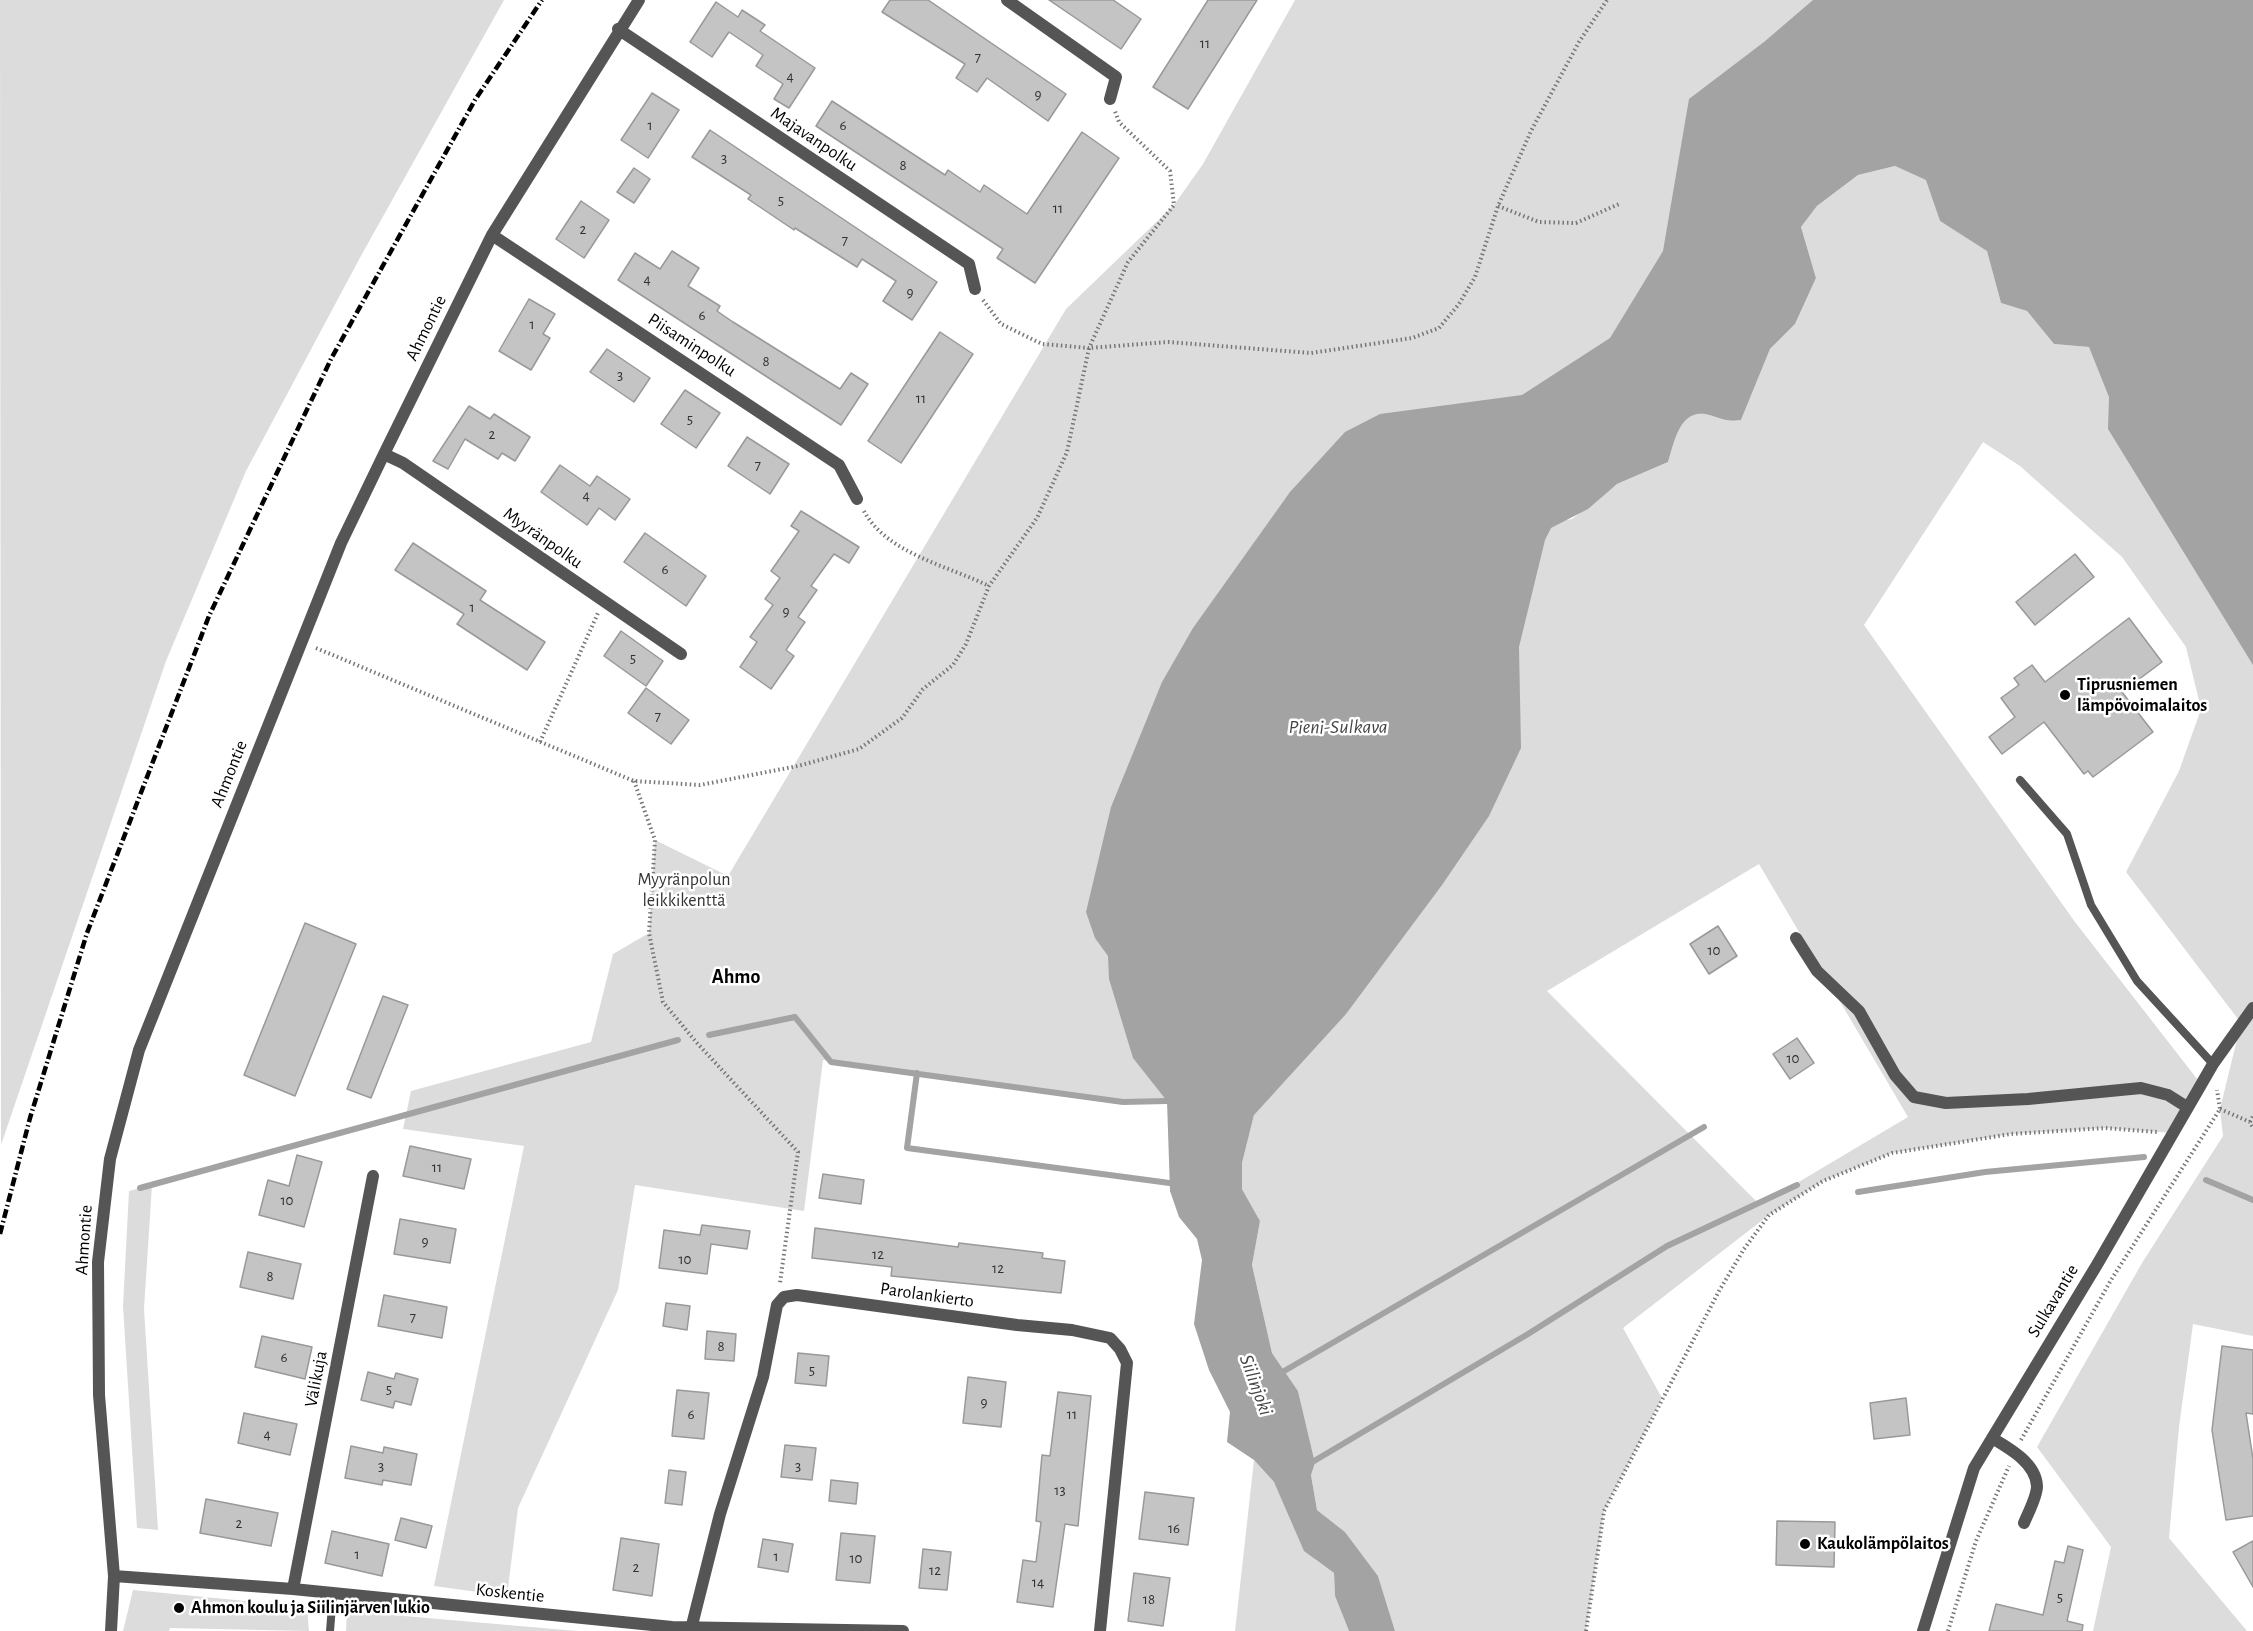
<!DOCTYPE html>
<html>
<head>
<meta charset="utf-8">
<style>
  body { margin:0 }
  canvas { display:block; background:#fff }
</style>
</head>
<body>
<canvas width="2253" height="1631"></canvas>
<script>
const c = document.querySelector('canvas').getContext('2d');
c.lineJoin = 'round';
function fillPath(path, color) { c.fillStyle = color; c.fill(path, 'evenodd'); }
function strokePath(path, color, width, dash) { c.strokeStyle = color; c.lineWidth = width; c.lineCap = dash ? 'butt' : 'round'; c.setLineDash(dash || []); c.stroke(path); }
function label(font, color, halo, rows, align = 'center') {
  c.font = font + ' "Alegreya Sans",sans-serif'; c.lineWidth = 5; c.setLineDash([]); c.textBaseline = 'middle'; c.strokeStyle = halo; c.fillStyle = color; for (const [text, x, y, turn = 0] of rows) {
    c.save(); c.translate(x, y); c.rotate((+turn || 0) * Math.PI / 180); c.textAlign = isNaN(turn) ? turn : align; if (halo) c.strokeText(text, 0, 0); c.fillText(text, 0, 0); c.restore();
  }
}
const green = new Path2D(`
  M0 0H504L362 254 246 471 166 661 1 1145Z
  M1295 0H1873L1167 1101 1123 1102 823 1060 804 1211 635 1185 618 1290 518 1508 507 1596 434 1586 524 1146 403 1129 411 1091 591 1042 613 954 649 933 655 840 728 876 1066 309 1174 205 1203 164Z
  M1895 166 1927 180 1940 221 1987 250 2001 303 2027 311 2054 344 2089 347 2253 480V1336L2193 1324 2179 1427 2169 1538 2247 1631H2093L2111 1547 2037 1447 2142 1263 2223 1136 2220 1109 2241 1023 2126 872 2179 771 2201 709 2186 647 2122 557 2020 466 1983 442 1864 625 2075 922 2201 1084 2173 1133 2105 1128 2011 1134 1892 1153 1823 1181 1769 1215 1623 1328 1662 1398 1604 1511 1586 1631H1395L1378 1576 1345 1532 1317 1510 1311 1475 1315 1463 1298 1391 1272 1353 1252 1265 1260 1221 1242 1189V1163L1254 1115 1504 532 1572 519 1617 484 1668 462C1674 444 1679 410 1705 414 1719 417 1726 423 1741 420L1770 349 1795 324 1816 278 1801 227 1817 206 1858 175ZM1759 864 1908 1117 1760 1205 1547 991Z
  M152 1185 144 1309 158 1530 137 1528 123 1306 129 1191Z
  M1254 1460 1274 1482 1316 1560 1334 1573 1335 1596 1349 1631H1235Z
  M133 1590 307 1607 309 1631 170 1628 169 1631H123Z
  M347 1611 577 1631H346Z`);
const water = new Path2D(`
  M1813 0H2253V665L2108 429 2109 397 2089 347 2054 344 2027 311 2001 303 1987 251 1940 221 1926 180 1895 166 1858 175 1817 206 1801 227 1816 278 1795 324 1770 349 1741 420C1726 423 1719 417 1705 414 1679 410 1674 444 1668 462L1617 484 1588 509 1551 528 1545 540 1519 647 1521 748 1489 816 1442 885 1346 1014 1254 1115 1242 1163V1189L1260 1221 1252 1265 1272 1353 1298 1391 1315 1463 1311 1475 1317 1510 1345 1532 1378 1576 1395 1631H1349L1335 1596 1334 1573 1304 1551 1274 1482 1254 1460 1227 1442 1230 1412 1209 1370 1194 1324 1202 1260 1197 1239 1179 1217 1170 1191 1167 1101 1133 1058 1109 979 1108 956 1095 938 1086 912 1111 807 1162 682 1193 628 1290 492 1345 432 1380 414 1522 395 1610 338 1663 251 1689 99 1764 42Z`);
const stream = new Path2D(`
  M709 1035 795 1017 831 1062 1123 1102 1167 1101
  M917 1073 907 1148 1177 1184
  M2206 1180 2253 1200
  M140 1188 678 1040
  M1858 1192 1985 1172 2144 1157
  M1279 1374 1704 1127
  M1309 1464 1528 1334 1667 1246 1797 1185`);
const building = new Path2D(`
  M890 0H928L1066 94 1048 121 987 78 977 92 956 78 965 64 882 12Z
  M1049 0H1113L1141 19 1121 49Z
  M1208 0H1257L1188 109 1153 87Z
  M716 2 738 17 742 10 765 25 760 31 815 68 789 108 774 99 783 84 756 66 763 55 729 32 712 57 690 42Z
  M652 93 679 110 648 158 621 140Z
  M832 101 945 175 948 170 980 192 984 185 1027 214 1082 132 1119 158 1035 283 997 258 1003 249 816 126Z
  M710 130 937 282 912 320 883 301 896 281 862 259 857 267 795 228 794 230 748 199 751 195 692 157Z
  M634 168 650 179 634 203 617 192Z
  M581 201 609 220 584 258 556 239Z
  M672 251 699 268 688 286 720 306 717 311 733 322 840 389 851 373 868 384 841 425 618 280 635 253 660 269Z
  M529 299 555 314 543 334 550 338 531 370 499 351Z
  M940 332 973 354 901 463 868 441Z
  M607 349 650 378 634 402 590 372Z
  M685 390 720 413 696 448 661 424Z
  M469 406 490 419 494 414 530 437 515 461 502 453 498 459 465 439 448 469 433 461Z
  M747 437 789 464 770 494 728 466Z
  M560 465 590 486 597 476 630 499 615 520 599 508 587 525 541 492Z
  M801 511 859 547 849 563 834 554 811 586 817 590 798 617 805 622 786 650 794 656 771 689 740 667 757 642 750 637 773 605 765 599 780 578 771 571 799 531 791 526Z
  M645 533 706 576 686 606 624 562Z
  M413 543 486 591 480 600 545 642 527 670 457 624 464 614 395 570Z
  M2075 554 2094 577 2035 625 2016 602Z
  M2129 618 2162 662 2122 692 2153 732 2093 777 2088 771 2084 774 2044 722 2002 754 1989 737 2015 717 2001 698 2019 685 2014 678 2032 665 2045 682Z
  M621 631 663 661 646 686 604 656Z
  M646 688 689 720 671 744 628 713Z
  M305 923 356 944 295 1096 244 1075Z
  M1718 926 1737 956 1709 974 1690 944Z
  M383 996 408 1005 371 1098 347 1089Z
  M1797 1038 1814 1063 1790 1079 1773 1054Z
  M410 1146 471 1159 464 1189 403 1176Z
  M297 1155 322 1162 304 1227 259 1215 268 1180 289 1186Z
  M823 1174 864 1180 861 1204 819 1198Z
  M400 1219 456 1229 450 1263 394 1254Z
  M702 1225 750 1231 747 1249 711 1244 707 1274 659 1268 664 1230 700 1235Z
  M815 1228 958 1247 959 1243 1043 1253 1042 1258 1065 1261 1061 1293 891 1276 892 1267 812 1258Z
  M248 1252 301 1264 293 1299 240 1287Z
  M384 1295 447 1307 442 1338 378 1326Z
  M666 1303 690 1306 687 1330 663 1326Z
  M707 1331 736 1334 734 1361 705 1359Z
  M262 1336 312 1347 305 1379 255 1367Z
  M2222 1346 2253 1350V1414L2246 1413 2253 1459V1516L2226 1520 2212 1430Z
  M798 1353 829 1356 826 1386 795 1383Z
  M368 1372 394 1379 396 1373 418 1379 411 1405 395 1401 393 1408 361 1400Z
  M968 1377 1006 1382 1001 1427 963 1423Z
  M677 1390 709 1393 704 1439 672 1436Z
  M1058 1392 1091 1396 1078 1526 1065 1524 1053 1607 1017 1602 1023 1560 1036 1562 1041 1522 1036 1521 1042 1455 1050 1456Z
  M1906 1398 1910 1435 1874 1439 1870 1403Z
  M244 1413 297 1424 290 1455 238 1443Z
  M785 1445 816 1448 812 1480 781 1477Z
  M351 1446 383 1453 384 1447 417 1454 411 1485 383 1480 382 1485 345 1478Z
  M669 1470 686 1472 682 1505 665 1503Z
  M831 1480 858 1483 856 1504 829 1501Z
  M1145 1492 1194 1498 1188 1545 1139 1539Z
  M206 1499 278 1513 271 1546 200 1533Z
  M401 1518 432 1526 426 1548 395 1540Z
  M1777 1521 1835 1522 1834 1567 1776 1565Z
  M332 1531 389 1544 382 1576 325 1563Z
  M841 1533 875 1536 870 1583 836 1580Z
  M621 1538 659 1544 652 1596 613 1590Z
  M763 1539 793 1544 788 1572 758 1567Z
  M2253 1541V1587L2233 1552Z
  M2068 1546 2083 1550 2067 1621 2083 1625 2082 1631H1989L1996 1604 2043 1615 2055 1561 2064 1563Z
  M923 1549 951 1552 947 1590 919 1588Z
  M1134 1573 1170 1578 1163 1626 1128 1621Z`);
const path = new Path2D(`
  M1498 206 1539 222 1576 223 1619 204
  M983 300 1001 324 1042 344 1089 348 1128 262 1174 205 1170 171 1119 122 1115 111
  M864 511C886 553 948 566 989 586
  M316 648 634 781 700 785 798 766 859 749 902 718 923 689 953 665 966 644 989 586 1037 518 1067 452 1089 348 1168 342 1311 353 1412 338 1439 328 1459 304 1475 277 1498 206 1531 131 1579 42 1607 0
  M540 742 598 613
  M634 781 655 840 649 933 663 1002 697 1043 798 1152 780 1283
  M2220 1109 2250 1122 2253 1128
  M2250 1122 2253 1116
  M2021 1440 2111 1280 2220 1109 2217 1090
  M1586 1631 1604 1511 1719 1291 1744 1249 1769 1215 1823 1181 1892 1153 2011 1134 2105 1128 2157 1132
  M1948 1631 1976 1541 2009 1466`);
const service = new Path2D(`
  M2020 780 2067 834 2091 905 2137 981 2213 1064
  M330 1631 333 1594`);
const minor = new Path2D(`
  M1007 0 1116 77 1110 99
  M618 29 969 264 975 289
  M492 235 839 465 857 499
  M384 454 403 463 681 654
  M1796 938 1817 971 1859 1011 1895 1075 1914 1097 1946 1103 2028 1099 2141 1088 2168 1095 2187 1107
  M1992 1438C2009 1448 2036 1463 2037 1486 2037 1497 2028 1513 2024 1523
  M114 1576 293 1589 672 1627 903 1631
  M293 1589 373 1176
  M691 1629 720 1514 763 1377 777 1305 784 1297 797 1295 1017 1325 1072 1330 1110 1338 1120 1349 1127 1363 1100 1631
  M111 1631 114 1576 99 1395 98 1262 110 1159 139 1050 341 543 384 454 492 235 639 0
  M1923 1631 1974 1468 2098 1263 2213 1064 2253 1008`);
const rail = new Path2D(`
  M0 1234 30 1118 87 933 209 616 331 359 475 100 542 0`);
const markers = [
  [2065,695,6,"#000"],
  [1805,1544,6,"#000"],
  [179,1608,6,"#000"]
];
const numberNames = [
  ["11",1205,43],
  ["7",978,57],
  ["4",790,76],
  ["9",1038,94],
  ["1",650,125],
  ["6",843,125],
  ["3",724,158],
  ["8",903,165],
  ["5",781,200],
  ["11",1058,208],
  ["2",583,229],
  ["7",845,240],
  ["4",647,279],
  ["9",910,292],
  ["6",702,315],
  ["1",532,324],
  ["8",766,361],
  ["3",620,375],
  ["11",921,398],
  ["5",690,419],
  ["2",492,434],
  ["7",758,465],
  ["4",586,495],
  ["6",665,569],
  ["1",472,607],
  ["9",786,611],
  ["5",633,658],
  ["7",658,716],
  ["10",1714,950],
  ["10",1793,1058],
  ["11",437,1167],
  ["10",287,1200],
  ["9",425,1241],
  ["12",878,1254],
  ["10",685,1259],
  ["12",998,1268],
  ["8",270,1276],
  ["7",413,1317],
  ["8",721,1346],
  ["6",284,1357],
  ["5",812,1370],
  ["5",389,1389],
  ["9",984,1402],
  ["6",691,1414],
  ["11",1072,1414],
  ["4",267,1434],
  ["3",381,1466],
  ["3",798,1466],
  ["13",1060,1490],
  ["2",239,1523],
  ["16",1174,1528],
  ["1",357,1554],
  ["1",776,1556],
  ["10",856,1558],
  ["2",636,1567],
  ["12",935,1570],
  ["14",1038,1582],
  ["5",2060,1597],
  ["18",1149,1599]
];
const streetNames = [
  ["Majavanpolku",814,139,34],
  ["Ahmontie",426,328,-64],
  ["Piisaminpolku",692,345,33],
  ["Myyränpolku",543,538,35],
  ["Ahmontie",229,774,-68],
  ["Ahmontie",84,1240,-86],
  ["Parolankierto",927,1295,8],
  ["Sulkavantie",2053,1301,-59],
  ["Välikuja",316,1379,-79],
  ["Koskentie",510,1593,6]
];
const poiNames = [
  ["Tiprusniemen",2077,685],
  ["lämpövoimalaitos",2077,706],
  ["Kaukolämpölaitos",1817,1544],
  ["Ahmon koulu ja Siilinjärven lukio",191,1608]
];
const parkNames = [
  ["Myyränpolun",684,880],
  ["leikkikenttä",684,901]
];
const waterNames = [
  ["Pieni-Sulkava",1338,727],
  ["Siilinjoki",1256,1385,70]
];
const neighbourhoodNames = [
  ["Ahmo",736,977]
];
fillPath(green, '#dcdcdc');
fillPath(water, '#a3a3a3');
strokePath(stream, '#a3a3a3', 6);
fillPath(building, '#c4c4c4');
strokePath(building, '#999', 1.5);
strokePath(path, '#777', 4, [1.5, 3]);
strokePath(service, '#555', 8);
strokePath(minor, '#555', 12);
strokePath(rail, '#000', 4.5, [9, 3, 1.5, 3]);
for (const [x, y, r, color] of markers) { const dot = new Path2D(); dot.arc(x, y, r, 0, 2 * Math.PI); c.fillStyle = color; c.fill(dot); strokePath(dot, '#fff', 2); }
label('15px', '#313131', null, numberNames);
label('18px', '#000', '#fff', streetNames);
label('bold 18px', '#000', '#fff', poiNames, 'left');
label('18px', '#333', '#fff', parkNames);
label('italic 20px', '#444', '#fff', waterNames);
label('bold 20px', '#000', '#fff', neighbourhoodNames);
</script>
</body>
</html>
